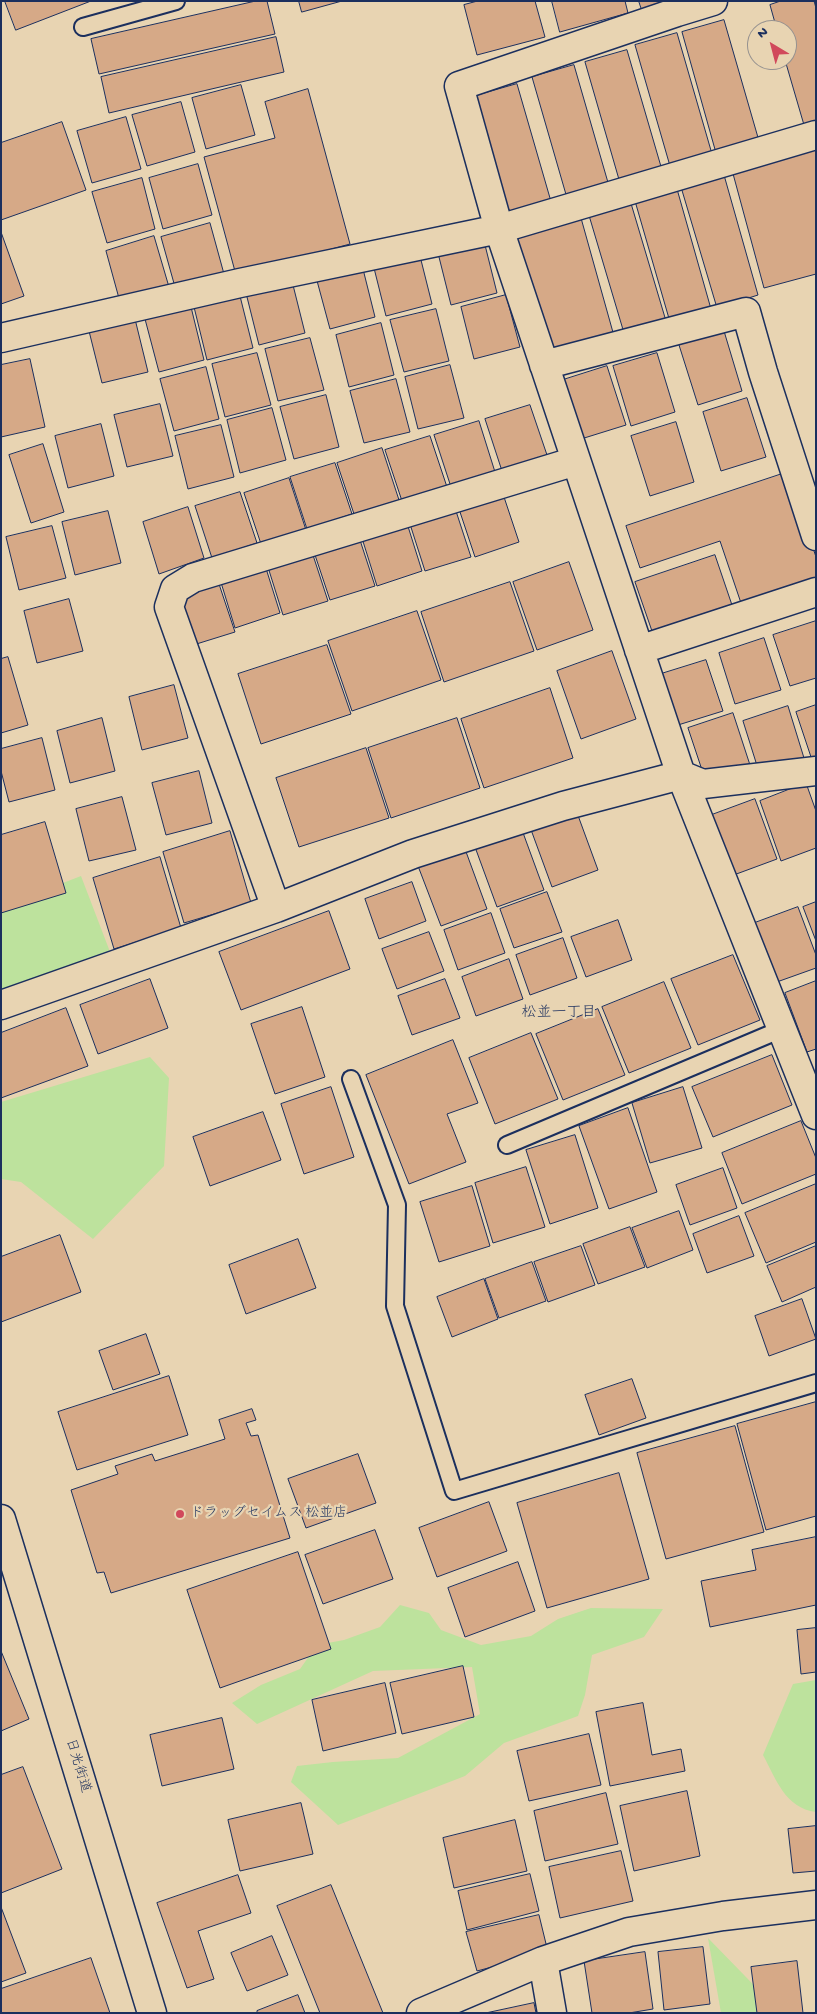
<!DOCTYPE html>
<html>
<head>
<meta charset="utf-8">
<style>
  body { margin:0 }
  #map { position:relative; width:817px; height:2014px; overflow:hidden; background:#e8d4b2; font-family:"Gochi Hand",sans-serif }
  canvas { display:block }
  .frame { position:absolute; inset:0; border:2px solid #1b2f5e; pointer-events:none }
  .north { position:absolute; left:747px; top:20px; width:50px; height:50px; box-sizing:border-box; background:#e8d4b2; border:1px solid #969290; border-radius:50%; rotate:323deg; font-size:14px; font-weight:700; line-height:20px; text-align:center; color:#1b2f5e }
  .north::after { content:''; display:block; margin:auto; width:18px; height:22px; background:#d1495b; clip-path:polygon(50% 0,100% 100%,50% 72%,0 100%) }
</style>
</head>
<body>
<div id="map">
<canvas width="817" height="2014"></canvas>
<div class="frame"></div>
<div class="north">N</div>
</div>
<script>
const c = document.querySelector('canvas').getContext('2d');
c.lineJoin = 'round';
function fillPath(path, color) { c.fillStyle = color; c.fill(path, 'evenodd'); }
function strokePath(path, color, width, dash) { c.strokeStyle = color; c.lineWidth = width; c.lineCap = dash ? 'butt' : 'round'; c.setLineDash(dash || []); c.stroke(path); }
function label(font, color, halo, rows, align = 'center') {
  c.font = font + ' "Gochi Hand","Klee One",sans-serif'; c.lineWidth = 4.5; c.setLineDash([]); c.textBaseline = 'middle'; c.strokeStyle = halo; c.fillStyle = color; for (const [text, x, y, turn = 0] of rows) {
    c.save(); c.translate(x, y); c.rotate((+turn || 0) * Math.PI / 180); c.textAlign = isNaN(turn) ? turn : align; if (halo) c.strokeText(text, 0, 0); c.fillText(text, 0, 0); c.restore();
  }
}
const green = new Path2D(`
  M81 876 120 978 1 1017V907Z
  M150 1057 169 1078 164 1166 93 1239 21 1182 1 1179V1102Z
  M400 1605 429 1613 441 1630 481 1645 531 1636 558 1619 591 1608 663 1609 644 1637 592 1655 585 1695 578 1716 504 1743 465 1776 338 1825 291 1782 297 1766 333 1762 398 1758 480 1714 472 1667 373 1671 257 1724 232 1703 261 1685 300 1669 317 1645 344 1640 380 1627Z
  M816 1680V1812C785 1808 776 1779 763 1755L793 1684Z
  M708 1938 781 2013H721Z`);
const building = new Path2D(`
  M5 1H91L16 30Z
  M256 1H267L275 34 99 74 91 39Z
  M299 1H342L302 12Z
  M478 1H535L545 37 477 55 464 5Z
  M552 1H625L628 13 560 32Z
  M639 1H674L643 13Z
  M781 1H814L816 8V122L804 125 785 60H787V30H777L770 5Z
  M724 20 759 141 716 153 682 32Z
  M677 33 712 154 670 166 635 45Z
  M276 37 284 72 109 113 101 77Z
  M627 50 662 170 620 183 585 62Z
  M574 65 609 186 567 198 532 77Z
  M517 84 552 205 510 217 475 96Z
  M241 85 255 135 206 149 192 98Z
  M308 89 350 244 236 275 204 157 275 138 265 102Z
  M181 102 195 152 147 166 132 115Z
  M126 117 141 169 92 183 77 131Z
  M62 122 86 190 1 220V143Z
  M816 147V274L764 288 732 170Z
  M198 164 212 215 163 229 149 178Z
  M724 175 758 295 717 308 681 187Z
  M142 178 155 229 107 243 92 192Z
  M677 189 711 309 670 322 635 201Z
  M630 200 666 321 624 333 588 212Z
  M581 218 614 336 546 356 512 237Z
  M210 223 224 274 175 287 161 237Z
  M1 232 24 296 1 304Z
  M154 236 169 287 120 302 106 251Z
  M484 241 497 293 451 305 438 253Z
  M419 252 432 304 386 316 373 264Z
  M362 265 375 317 330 329 316 277Z
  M292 281 305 333 259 345 246 293Z
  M506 295 520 347 474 359 461 307Z
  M240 296 253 348 207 360 194 307Z
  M191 307 204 360 159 372 145 319Z
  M436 309 449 361 404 372 390 320Z
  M135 319 148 372 102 383 89 331Z
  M381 323 394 375 349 387 336 335Z
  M724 331 742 391 698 405 679 345Z
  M310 338 324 390 278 401 265 349Z
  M257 353 271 405 225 417 212 364Z
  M657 353 675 412 631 426 613 366Z
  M30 359 45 427 1 437V365Z
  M450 365 464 418 418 429 405 377Z
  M607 366 626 425 581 439 563 380Z
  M206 367 219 419 174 431 160 379Z
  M396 379 410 432 364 443 350 391Z
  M326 395 339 447 294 459 280 407Z
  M747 398 766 457 721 471 703 412Z
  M160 404 173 456 127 467 114 415Z
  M530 405 547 455 502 471 485 419Z
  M272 408 286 460 240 473 227 420Z
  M479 421 495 472 451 487 434 435Z
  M676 422 694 482 650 496 631 436Z
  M101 424 114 476 68 488 55 436Z
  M221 425 234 477 188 489 175 436Z
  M430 436 447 487 402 501 385 450Z
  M43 444 64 512 31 523 9 455Z
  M382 448 399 500 354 514 337 463Z
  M335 463 352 514 307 529 290 477Z
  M788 472 816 557V581L742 606 720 541 640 568 626 526Z
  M289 478 306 530 261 544 244 493Z
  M502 491 519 542 475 557 458 506Z
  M240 492 257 543 212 558 195 506Z
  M454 505 471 557 425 571 409 521Z
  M188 507 204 558 159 574 143 522Z
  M108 511 121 563 75 575 62 522Z
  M406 520 422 571 377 586 361 535Z
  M52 526 66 578 19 590 6 537Z
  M358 534 375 586 330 600 313 549Z
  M311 549 328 601 283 615 267 564Z
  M715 555 733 608 653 634 635 582Z
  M264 562 280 613 235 628 219 576Z
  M569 562 593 630 537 650 513 582Z
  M218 581 235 632 190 646 173 595Z
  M510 582 534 651 444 682 421 612Z
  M69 599 83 651 37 663 24 611Z
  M417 611 441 680 352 711 328 641Z
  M816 621V678L790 686 773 635Z
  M764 638 781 690 735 704 719 653Z
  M327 645 351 714 261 744 238 674Z
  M612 651 636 719 581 739 557 671Z
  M8 657 28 725 1 733V659Z
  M706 660 723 711 678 725 661 674Z
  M174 685 188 738 142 750 129 697Z
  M550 688 573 758 484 788 461 719Z
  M816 705V762L813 763 796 712Z
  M788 706 804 758 759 772 743 721Z
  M733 713 750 765 705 779 688 728Z
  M102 718 115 771 70 783 57 731Z
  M457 718 480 788 391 818 368 748Z
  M42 738 55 790 9 802 1 771V749Z
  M366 748 389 818 299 847 276 778Z
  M199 771 212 823 166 835 152 783Z
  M806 783 816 811V848L781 861 760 801Z
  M122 797 136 850 89 861 76 809Z
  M755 799 777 859 731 876 709 816Z
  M576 810 598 870 552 887 530 827Z
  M45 822 66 893 1 913V835Z
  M522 830 544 890 497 907 475 847Z
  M230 831 251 903 184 923 163 852Z
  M465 849 487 909 441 926 418 866Z
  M160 857 181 928 114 949 93 878Z
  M412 882 426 921 379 939 365 899Z
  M547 892 562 932 514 948 500 909Z
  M816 902V941L803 907Z
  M798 907 816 955V968L774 983 752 924Z
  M329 911 350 969 241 1010 219 952Z
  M491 913 505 953 458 970 444 930Z
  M618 920 632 960 586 977 571 937Z
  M429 932 444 971 397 989 382 949Z
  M563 938 577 978 530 995 516 955Z
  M733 955 760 1020 698 1045 671 979Z
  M509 959 523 999 476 1016 462 977Z
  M150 979 168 1028 98 1054 80 1005Z
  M445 979 460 1018 412 1035 398 996Z
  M816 981V1049L807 1052 785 993Z
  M664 982 691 1048 629 1073 602 1007Z
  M302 1007 325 1077 275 1094 251 1024Z
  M66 1008 88 1066 1 1098V1033Z
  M598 1009 625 1075 563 1100 536 1034Z
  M531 1033 558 1099 495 1124 469 1058Z
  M453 1040 478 1103 447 1114 466 1162 409 1184 366 1075Z
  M772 1055 792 1105 713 1137 692 1087Z
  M331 1087 354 1157 304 1174 281 1104Z
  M683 1087 702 1148 650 1163 632 1103Z
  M628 1108 657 1192 609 1209 579 1126Z
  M263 1112 281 1160 210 1186 193 1137Z
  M801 1121 816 1158V1174L742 1204 722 1153Z
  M575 1135 598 1208 550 1224 526 1150Z
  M526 1167 545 1227 493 1243 475 1183Z
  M723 1168 737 1208 690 1225 676 1185Z
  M816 1184V1242L766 1263 745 1213Z
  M472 1186 490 1246 439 1262 420 1202Z
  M679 1211 693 1250 647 1268 632 1228Z
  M739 1216 754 1256 707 1273 693 1234Z
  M630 1227 645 1267 598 1284 583 1244Z
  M60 1235 81 1292 1 1322V1257Z
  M298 1239 316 1288 246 1314 229 1265Z
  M581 1246 595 1285 548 1302 534 1262Z
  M816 1246V1287L782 1302 767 1266Z
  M532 1262 546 1301 499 1318 485 1279Z
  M484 1279 498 1319 452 1337 437 1297Z
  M802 1299 816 1339 769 1356 755 1316Z
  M146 1334 160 1374 113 1390 99 1351Z
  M169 1376 188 1435 77 1470 58 1412Z
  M632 1379 646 1418 599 1435 585 1395Z
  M816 1402V1516L766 1530 737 1424Z
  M252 1409 256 1420 246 1423 251 1436 258 1435 290 1538 111 1593 104 1572 97 1573 71 1490 118 1474 115 1466 152 1454 155 1461 225 1439 219 1420Z
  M735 1426 764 1532 666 1559 637 1453Z
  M358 1454 376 1503 306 1528 288 1479Z
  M619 1473 649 1579 547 1608 517 1503Z
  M489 1502 507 1551 437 1577 419 1528Z
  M375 1530 393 1579 323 1604 305 1555Z
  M816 1537V1605L710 1627 701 1581 756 1570 752 1550Z
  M298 1552 331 1649 220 1688 187 1590Z
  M518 1562 535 1611 465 1637 448 1588Z
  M816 1628V1672L801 1674 797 1630Z
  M1 1651 29 1719 1 1731Z
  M463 1666 474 1717 402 1734 390 1683Z
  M385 1683 396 1733 323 1751 312 1700Z
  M643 1703 652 1755 681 1749 685 1771 610 1786 596 1712Z
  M222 1718 234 1769 162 1786 150 1735Z
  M589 1734 601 1785 529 1801 517 1751Z
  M23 1767 62 1869 1 1893V1775Z
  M687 1791 700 1856 634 1871 620 1806Z
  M606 1793 618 1844 545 1861 534 1811Z
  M301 1803 313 1854 240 1871 228 1820Z
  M515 1820 527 1871 454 1888 443 1838Z
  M816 1826V1871L793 1873 788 1829Z
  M621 1851 633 1901 560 1918 549 1867Z
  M530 1874 539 1911 467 1930 458 1891Z
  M238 1875 251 1913 198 1931 214 1979 187 1988 157 1903Z
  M331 1885 383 2013H320L277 1906Z
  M1 1907 26 1973 1 1982Z
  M539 1915 548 1952 477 1971 466 1932Z
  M272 1936 288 1975 247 1991 231 1953Z
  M703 1947 710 2004 664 2010 658 1952Z
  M645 1952 653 2009 629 2013H592L584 1961Z
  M91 1958 110 2013H1V1989Z
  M797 1961 803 2013H757L751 1967Z
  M298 1995 305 2013H257V2011Z
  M534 2003 536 2013H486Z`);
const service = new Path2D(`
  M83 27 176 1
  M351 1079 397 1205 395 1306 454 1491 816 1383
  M507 1145 782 1029`);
const minor = new Path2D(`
  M713 1 677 12 459 86 499 229 681 775 816 1115
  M1 338 240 283 499 229 816 135
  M544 365 746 312 763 372 816 536
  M639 650 816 592
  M276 908 169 607 175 589 193 578 576 461
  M1 1005 276 908 413 854 563 806 681 775 703 784 816 771
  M543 1961 552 2013
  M421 2013 543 1961 629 1932 723 1916 816 1905`);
const secondary = new Path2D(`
  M1 1519 152 2013`);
const markers = [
  [180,1514,5,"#d1495b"]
];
const poiNames = [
  ["ドラッグセイムス 松並店",190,1514]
];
const streetNames = [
  ["日光街道",77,1766,73]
];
const neighbourhoodNames = [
  ["松並一丁目",559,1014]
];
fillPath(green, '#bde29d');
fillPath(building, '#d6a987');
strokePath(building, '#1b2f5e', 1);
strokePath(service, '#1b2f5e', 20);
strokePath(minor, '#1b2f5e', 31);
strokePath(secondary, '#1b2f5e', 31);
strokePath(service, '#e8d4b2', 16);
strokePath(minor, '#e8d4b2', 28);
strokePath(secondary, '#e8d4b2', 28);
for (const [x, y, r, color] of markers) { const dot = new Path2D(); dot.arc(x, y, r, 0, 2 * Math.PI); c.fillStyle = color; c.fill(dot); strokePath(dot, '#e8d4b2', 2); }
label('14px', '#1b2f5e', '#e8d4b2', poiNames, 'left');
label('14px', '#1b2f5e', '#e8d4b2', streetNames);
label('15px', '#1b2f5e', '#e8d4b2', neighbourhoodNames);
</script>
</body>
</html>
